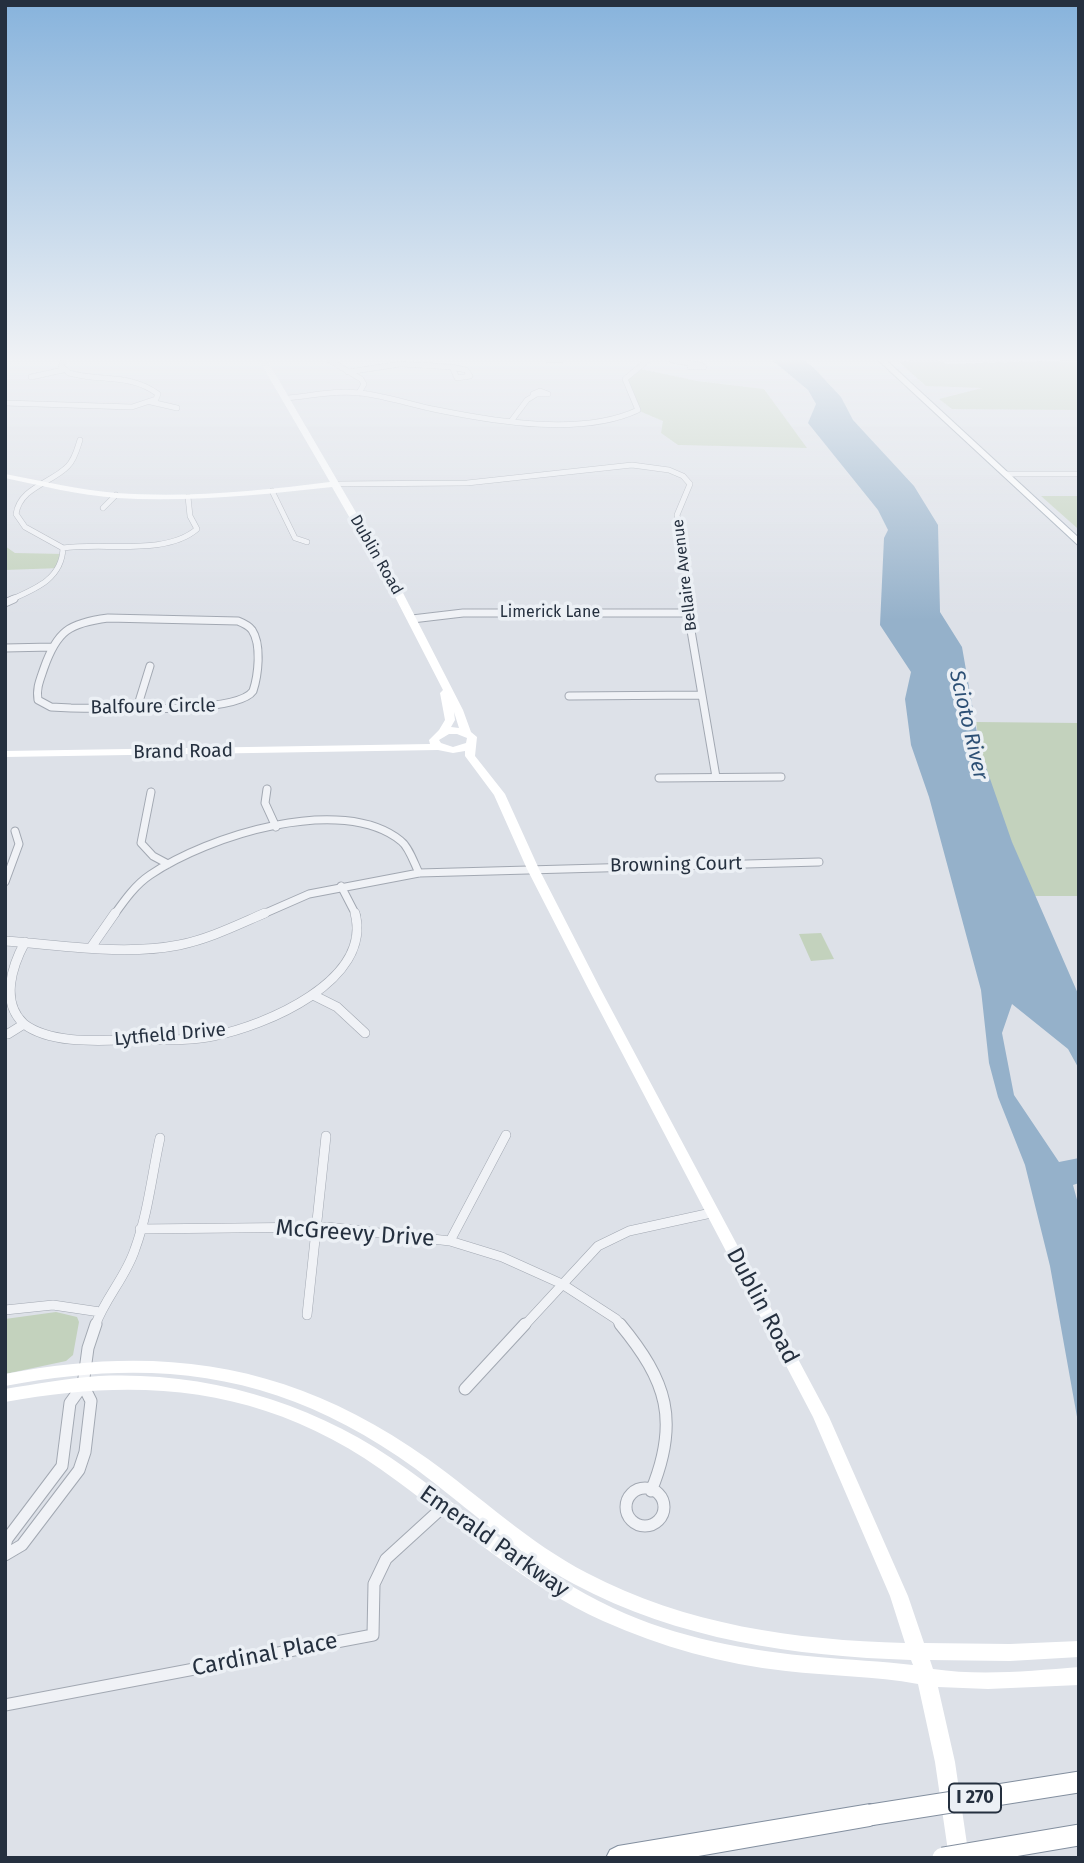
<!DOCTYPE html>
<html>
<head>
<meta charset="utf-8">
<style>
  body { margin:0 }
  #map { position:relative; width:1084px; height:1863px; overflow:hidden; background:#dde1e8; font-family:"Fira Sans",sans-serif }
  canvas { display:block }
  .frame { position:absolute; inset:0; border:7px solid #25303f; pointer-events:none }
</style>
</head>
<body>
<div id="map">
<canvas width="1084" height="1863"></canvas>
<div class="frame"></div>
</div>
<script>
const c = document.querySelector('canvas').getContext('2d');
c.lineJoin = 'round';
function fillPath(path, color) { c.fillStyle = color; c.fill(path, 'evenodd'); }
function strokePath(path, color, width, dash) { c.strokeStyle = color; c.lineWidth = width; c.lineCap = dash ? 'butt' : 'round'; c.setLineDash(dash || []); c.stroke(path); }
function label(font, color, halo, rows, align = 'center') {
  c.font = font + ' "Fira Sans",sans-serif'; c.lineWidth = 7; c.setLineDash([]); c.textBaseline = 'middle'; c.strokeStyle = halo; c.fillStyle = color; for (const [text, x, y, turn = 0] of rows) {
    c.save(); c.translate(x, y); c.rotate((+turn || 0) * Math.PI / 180); c.textAlign = isNaN(turn) ? turn : align; if (halo) c.strokeText(text, 0, 0); c.fillText(text, 0, 0); c.restore();
  }
}
const green = new Path2D(`
  M913 360H937L946 364 1079 360V410L952 409 939 399 982 388 926 386 899 362Z
  M636 368 697 381 764 389 807 448 678 445 661 433 663 421 637 410 625 379Z
  M1041 496H1079V530L1077 528Z
  M5 546 15 553 64 554 61 568 5 570Z
  M976 722 1079 723V896H1034C1011 840 984 782 976 722Z
  M821 933 834 959 811 961 799 934Z
  M56 1312 77 1317 79 1322 73 1355 66 1361 5 1374V1319Z`);
const water = new Path2D(`
  M772 360H803L813 367 841 397 853 420 914 486 938 525 940 612 962 647 980 750 1012 842 1079 996V1069L1068 1049 1012 1004 1002 1033 1014 1095 1059 1162 1079 1158V1183L1073 1185 1079 1207V1428L1050 1266 1025 1165 998 1097 989 1063 981 990 929 797 911 745 905 699 911 672 880 625 884 538 888 530 878 510 808 423 816 404 808 390Z`);
const streetFar3 = new Path2D(`
  M329 360 361 379 364 384 359 393
  M548 360H561
  M672 360 693 364
  M698 364 704 367H690L691 365Z
  M452 367 466 370 470 376 457 378Z
  M348 372 400 364 452 367
  M31 377 63 370
  M540 391 548 394H533Z
  M286 398C311 396 336 390 360 393 387 396 412 405 438 410 497 422 583 436 638 410L625 379 648 360
  M151 402 177 408
  M5 403 132 407 156 399 158 394C130 373 100 382 69 373L61 366 64 360
  M512 420 527 400 535 395
  M1006 474H1079
  M335 484 467 483 632 465 669 470 683 476 690 484 677 515 685 550 689 600
  M272 491 295 538 307 542
  M103 508 116 495
  M63 548C103 542 166 556 197 529L190 516 188 497
  M10 600C35 589 62 579 63 548L25 527 16 514C20 487 52 483 68 466 75 459 77 449 80 440`);
const streetFar2 = new Path2D(`
  M689 599 688 613 716 777
  M5 603 14 599
  M108 618 238 621C243 623 249 626 252 630 262 645 258 676 253 691 237 715 104 708 71 708L51 707 38 700C36 688 40 680 44 668 57 631 69 623 108 618Z
  M412 619 463 613H688
  M5 648 52 647
  M569 696 701 695
  M137 708 150 666
  M659 778 781 777
  M267 789 265 803 276 827
  M151 792 141 843 153 856 168 864
  M5 882 19 844 15 831
  M341 886 356 915
  M114 915C124 901 135 885 150 875 207 836 342 793 401 841 409 847 414 863 419 873
  M261 915 309 894 419 873 819 862`);
const streetFar1 = new Path2D(`
  M5 941C61 945 123 956 179 945 209 939 237 925 265 913
  M25 942C12 966 0 1002 24 1024 49 1043 94 1041 123 1040 153 1039 184 1042 213 1036 265 1026 373 981 355 913
  M92 946 115 913
  M315 996 337 1007 365 1033
  M8 1034 24 1024
  M140 1229 327 1227 450 1241 502 1257 562 1284 616 1319 622 1326
  M450 1241 506 1135
  M5 1310 53 1305 100 1312
  M307 1315 326 1136
  M95 1326C105 1298 126 1277 135 1249 148 1214 152 1174 160 1138
  M524 1326 598 1246 629 1231 711 1213`);
const street = new Path2D(`
  M620 1324C667 1381 680 1421 651 1491
  M465 1389 525 1324
  M626 1507a19 19 0 1 1 38 0a19 19 0 1 1-38 0Z
  M5 1546 7 1539 62 1466 70 1403 83 1385 88 1348 96 1324
  M5 1555 22 1545 79 1470 85 1452 91 1401 83 1385
  M5 1705 373 1635 374 1584 386 1559 443 1507`);
const secondary = new Path2D(`
  M259 360H267L403 593 463 710 471 732 477 737 475 756 505 794 539 869 601 990 829 1417 908 1596 924 1643 1010 1644 1079 1641V1657L1010 1661 930 1660 933 1669C980 1676 1031 1671 1079 1667V1685L988 1689 938 1687 955 1762 969 1858H949L935 1762 918 1684C875 1676 830 1676 786 1671 723 1664 661 1647 603 1621 526 1586 464 1530 397 1481 275 1389 152 1375 5 1402V1389C36 1384 68 1378 99 1376 210 1371 318 1404 407 1469 475 1518 537 1572 613 1608 677 1638 748 1651 818 1657 849 1660 881 1661 913 1665L911 1660C794 1656 679 1640 574 1584 516 1553 468 1508 416 1469 285 1374 162 1356 5 1386V1374C164 1343 295 1364 428 1459 481 1497 529 1543 587 1573 686 1625 795 1640 905 1643L890 1596 813 1417 589 990 527 869 494 795 465 756V751L453 753 438 750 5 757V751L430 744 429 740 439 730 445 720 440 693 443 690 393 593 332 487C261 495 189 502 117 498 79 495 42 486 5 478V474C42 481 79 490 116 493 187 498 259 491 330 482ZM454 712 459 728 451 727 455 720ZM449 734H457L467 738 466 743 453 747 441 743 439 740Z`);
const primary = new Path2D(`
  M878 360H886L1079 538V546Z`);
const highway = new Path2D(`
  M870 1804 878 1807 882 1815 878 1823 870 1826 687 1858H606L610 1850 618 1846Z`);
const highwayBridge = new Path2D(`
  M870 1815 1079 1782
  M943 1858 1079 1835`);
const farStreetnames = [
  ["Dublin Road",376,555,60],
  ["Bellaire Avenue",685,575,-97],
  ["Limerick Lane",550,613]
];
const shields = [
  [975,1798,52]
];
const shieldNames = [
  ["I 270",975,1798]
];
const streetNames = [
  ["Balfoure Circle",153,707,-1],
  ["Brand Road",183,752,-1],
  ["Browning Court",676,865,-1],
  ["Lytfield Drive",170,1035,-5]
];
const waterNames = [
  ["Scioto River",968,725,77]
];
const nearStreetnames = [
  ["McGreevy Drive",355,1234,4],
  ["Dublin Road",762,1306,62],
  ["Emerald Parkway",494,1542,35],
  ["Cardinal Place",265,1655,-11]
];
fillPath(green, '#c3d2bd');
fillPath(water, '#95b1ca');
strokePath(streetFar3, '#a2a8b2', 6);
strokePath(streetFar2, '#a2a8b2', 9);
strokePath(streetFar1, '#a2a8b2', 10);
strokePath(street, '#a2a8b2', 13);
strokePath(primary, '#9ba6b4', 2);
strokePath(highway, '#838f9f', 2);
strokePath(streetFar3, '#f0f2f6', 5);
strokePath(streetFar2, '#f0f2f6', 7);
strokePath(streetFar1, '#f0f2f6', 9);
strokePath(street, '#f0f2f6', 11);
fillPath(secondary, '#fff');
fillPath(primary, '#fff');
fillPath(highway, '#fff');
strokePath(highwayBridge, '#838f9f', 23, []);
strokePath(highwayBridge, '#fff', 21);
const sky = c.createLinearGradient(0, 0, 0, 620);
sky.addColorStop(0, '#87b3dc');
sky.addColorStop(0.58, '#f0f2f5');
sky.addColorStop(1, '#f0f2f500');
c.fillStyle = sky;
c.fillRect(0, 0, 1084, 620);
label('16px', '#25303f', '#ecf0f5', farStreetnames);
for (const [x, y, w] of shields) { const box = new Path2D(); box.roundRect(x - w / 2, y - 14.5, w, 29, 5); c.fillStyle = '#ecf0f5'; c.fill(box); strokePath(box, '#25303f', 2); }
label('bold 18px', '#25303f', null, shieldNames);
label('19px', '#25303f', '#ecf0f5', streetNames);
label('italic 21px', '#2d5075', '#ecf0f5', waterNames);
label('23px', '#25303f', '#ecf0f5', nearStreetnames);
</script>
</body>
</html>
